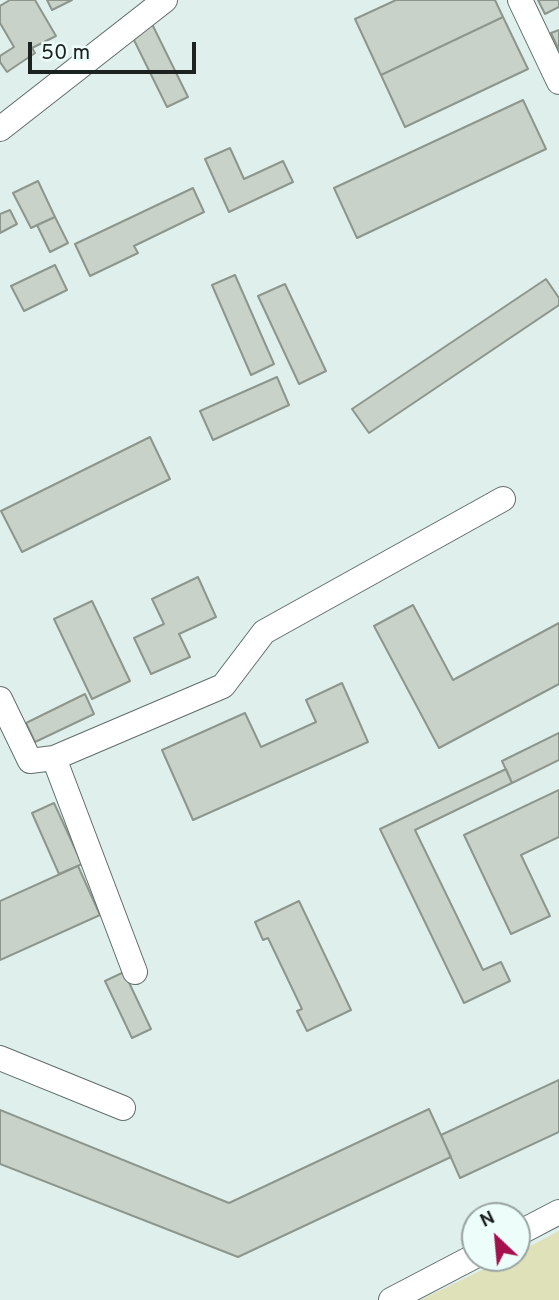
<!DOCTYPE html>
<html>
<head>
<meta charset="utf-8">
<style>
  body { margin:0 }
  #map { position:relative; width:559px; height:1300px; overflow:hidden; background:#dfefeb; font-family:Overpass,sans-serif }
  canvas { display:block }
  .north { position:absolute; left:461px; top:1202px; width:70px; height:70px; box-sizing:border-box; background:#edfdf9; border:2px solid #99a5a2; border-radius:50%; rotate:334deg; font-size:19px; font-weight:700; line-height:28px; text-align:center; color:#1c2220 }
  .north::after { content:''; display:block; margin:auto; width:24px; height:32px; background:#a5114d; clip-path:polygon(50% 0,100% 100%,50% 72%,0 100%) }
  .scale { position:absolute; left:28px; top:42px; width:168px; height:32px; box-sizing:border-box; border:4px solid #1c2220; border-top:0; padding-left:9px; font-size:21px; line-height:24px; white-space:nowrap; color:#1c2220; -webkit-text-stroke:5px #edfdf9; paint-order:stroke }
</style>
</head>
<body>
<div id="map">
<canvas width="559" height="1300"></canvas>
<div class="north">N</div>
<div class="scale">50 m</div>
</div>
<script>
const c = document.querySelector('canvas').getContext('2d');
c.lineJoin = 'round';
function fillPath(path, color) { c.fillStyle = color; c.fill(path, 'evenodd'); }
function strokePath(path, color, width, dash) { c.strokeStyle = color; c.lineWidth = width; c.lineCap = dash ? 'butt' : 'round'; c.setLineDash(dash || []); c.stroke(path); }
const green = new Path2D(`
  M559 1231V1300H420L507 1258H517V1253Z`);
const building = new Path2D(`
  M10 0H35L56 36 32 48 35 53 7 72 0 62V56L14 47 0 23V6Z
  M47 0H72L52 10Z
  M396 0H495L503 17 381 75 355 19Z
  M538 0H559V7L545 14Z
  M503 17 528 69 405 127 381 75Z
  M152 24 188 97 167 107 131 34Z
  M559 30V50L551 33Z
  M523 100 546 149 357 238 334 188Z
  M230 148 244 179 283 161 293 182 229 212 205 159Z
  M38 181 55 217 31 228 13 193Z
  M193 188 204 212 134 246 138 253 90 276 75 244Z
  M10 210 17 224 0 233V214Z
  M55 217 68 243 50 252 37 225Z
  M55 265 67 290 24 311 11 286Z
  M235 275 274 364 251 375 212 285Z
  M546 279 559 298V305L369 433 352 409Z
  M285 284 326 371 299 384 258 296Z
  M277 377 289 405 213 440 200 411Z
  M150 437 170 479 22 552 1 511Z
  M198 577 216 617 179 634 190 657 151 674 134 638 164 624 152 599Z
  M92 601 130 681 92 699 54 619Z
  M413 605 453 680 559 623V684L439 748 374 626Z
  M342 683 368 742 193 820 162 750 245 713 261 747 316 722 306 700Z
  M85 694 94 714 35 742 26 723Z
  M559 733V760L512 783 502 761Z
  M506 769 512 783 415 830 483 970 501 962 510 981 464 1003 380 829Z
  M559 790V837L521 855 550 916 511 934 464 835Z
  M54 803 82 864 59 874 32 813Z
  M78 866 100 915 0 960V901Z
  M299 901 351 1010 307 1031 297 1011 302 1009 268 938 263 940 255 922Z
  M124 972 151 1029 132 1038 105 981Z
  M559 1080V1132L460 1178 441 1135Z
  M429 1109 451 1157 238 1257 0 1164V1110L229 1203Z`);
const street = new Path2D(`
  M520 0 559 82
  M0 129 165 0
  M0 699 30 761 54 758 223 686 264 632 503 499
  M54 758 135 972
  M0 1058 123 1108
  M517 1234 559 1212
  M391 1300 475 1256`);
fillPath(green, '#dfe1b8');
fillPath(building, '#c8d2c8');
strokePath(building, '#8d968d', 2);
strokePath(street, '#606e6a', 26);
strokePath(street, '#fff', 24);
</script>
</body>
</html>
